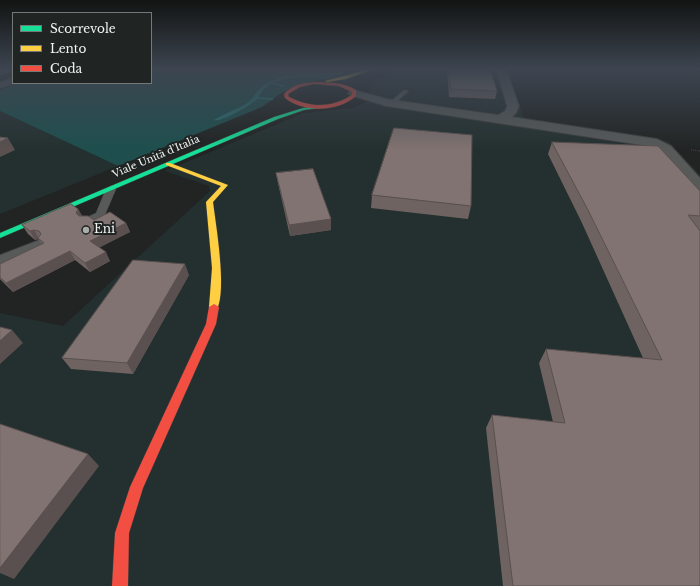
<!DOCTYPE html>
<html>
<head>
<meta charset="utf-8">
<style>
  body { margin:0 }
  #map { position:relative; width:700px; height:586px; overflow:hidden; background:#212423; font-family:"Libre Baskerville",serif }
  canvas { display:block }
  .legend { position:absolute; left:12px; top:12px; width:140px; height:72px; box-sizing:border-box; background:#202524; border:1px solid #747877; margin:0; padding:5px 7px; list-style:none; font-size:12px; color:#f1f5f4 }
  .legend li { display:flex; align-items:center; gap:8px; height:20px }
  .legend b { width:20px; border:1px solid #747877 }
</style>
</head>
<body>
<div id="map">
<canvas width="700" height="586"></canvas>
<ul class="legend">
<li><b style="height:5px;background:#16e098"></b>Scorrevole</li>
<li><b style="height:5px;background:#ffcf43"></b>Lento</li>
<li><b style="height:5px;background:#f24e42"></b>Coda</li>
</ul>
</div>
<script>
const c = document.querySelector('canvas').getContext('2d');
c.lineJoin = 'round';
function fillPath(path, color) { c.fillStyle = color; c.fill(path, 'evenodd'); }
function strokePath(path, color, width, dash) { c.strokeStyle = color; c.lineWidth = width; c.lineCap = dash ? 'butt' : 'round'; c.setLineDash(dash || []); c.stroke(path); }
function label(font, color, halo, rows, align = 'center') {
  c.font = font + ' "Libre Baskerville",serif'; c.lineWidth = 4; c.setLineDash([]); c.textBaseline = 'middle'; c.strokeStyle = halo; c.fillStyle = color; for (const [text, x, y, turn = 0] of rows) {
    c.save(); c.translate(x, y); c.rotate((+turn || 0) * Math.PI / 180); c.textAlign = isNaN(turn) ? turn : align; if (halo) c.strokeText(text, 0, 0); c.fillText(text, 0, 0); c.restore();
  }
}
const built = new Path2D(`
  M399 69H505L524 118 668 141 700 175V586H0V313L63 326 210 191 209 186 165 171 304 113 353 108 374 99 376 98 370 93 373 82Z
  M0 111 118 166 0 214Z`);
const green = new Path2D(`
  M151 69H347L345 70 351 72 329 79 302 83 280 94 262 107 118 166 0 111V90L18 83H151Z`);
const stream = new Path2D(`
  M342 73 343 75 302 76 284 79 275 82 274 83 286 86 284 87 271 84 263 90 258 97 272 98H273V100L257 99C251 105 221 123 214 120 224 113 237 110 247 103 255 98 256 90 264 85 286 71 316 74 342 73Z`);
const path = new Path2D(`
  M151 71 176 69
  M691 150 700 151`);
const lane = new Path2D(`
  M8 69H13V71L0 75V71Z
  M404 90 409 91 394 104H390V102Z
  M111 186 116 189 104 217 91 223H83L82 221 83 219 96 213 106 189Z
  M39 240 43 241 45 243 43 245 0 264V255Z`);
const street = new Path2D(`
  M496 69H506L519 106 516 113 512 117 657 139 671 146 700 178V193L694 191 661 152 648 146 386 106 350 95 348 93 354 90 387 99 498 115 505 111 507 106Z
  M13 78V83H17L0 88V82Z`);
const fast = new Path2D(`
  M324 105H326V107L304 110 278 119 0 238V233L274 117 303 108Z`);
const slow = new Path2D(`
  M369 69H374L346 79 327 82 325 81Z
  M166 163H170L228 185 213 202C216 226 227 290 217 309L214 310 209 307 212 268 206 202 221 186 166 165Z`);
const jam = new Path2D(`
  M314 82C329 82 343 82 356 90V96C338 112 304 113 285 98L284 94C292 85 302 83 314 82ZM314 84 339 86 352 92V95C331 108 311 108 289 97L288 94 300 87Z
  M214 304 219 307 216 324 143 488 129 533 128 586H112L115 533 130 487 206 324 209 307Z`);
const wall = new Path2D(`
  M447 69H490L497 91 495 99 449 97Z
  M552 142 700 191V230H699L700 586H503L486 428 492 415 553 422 539 363 546 349 643 358 582 223 548 154Z
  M276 173 331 219V230L290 236 278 183Z
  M372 195 471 206 468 219 371 208Z
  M78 209 82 216 94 220 126 223 130 232 99 247 110 261 90 272 75 260 13 292 0 279V264L42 244 38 239 35 240 28 234 22 225Z
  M189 275 133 374 71 369 62 358Z`);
const shadedWall = new Path2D(`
  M8 138 15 150 0 157V142Z
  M78 209 83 217 81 222 76 213Z
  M331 219V230L290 236 289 225Z
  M126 223 130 232 95 250 90 241Z
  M34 230 39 239 35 240 30 231Z
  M70 251 75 260 13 292 6 283Z
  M106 252 110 261 90 272 85 263Z
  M185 264 189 275 133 374 127 363Z
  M12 330 23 343 0 364V341Z
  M88 454 99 466 14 579 0 573V568Z`);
const building = new Path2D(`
  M449 69H490L497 91 451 89Z
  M394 128 472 135 471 206 372 195Z
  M0 137 8 138 0 142Z
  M552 142 658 146 700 191V216L688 215 700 231V586H513L492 415 565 423 546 349 662 360 588 210Z
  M313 169 331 219 289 225 276 173Z
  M71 204 78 209 76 213 79 216H88L94 220 110 212 126 223 90 241 106 252 85 263 70 251 6 283 0 277V264L44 243 38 238 41 234 39 231 34 230 30 231 22 225Z
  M133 260 185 264 127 363 62 358Z
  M0 327 12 330 0 341Z
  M0 424 88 454 0 568Z`);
const markers = [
  [86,230,4,"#a8acab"]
];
const farStreetnames = [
  ["Viale Unità d'Italia",156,157,-23]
];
const poiNames = [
  ["Eni",94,230]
];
fillPath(built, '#24302f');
fillPath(green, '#1e4f4e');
fillPath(stream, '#27706f');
strokePath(lane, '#3d3f3e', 1);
strokePath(street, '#3d3f3e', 2);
strokePath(fast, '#3d3f3e', 1);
strokePath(slow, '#3d3f3e', 1);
strokePath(jam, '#3d3f3e', 1);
strokePath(path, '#565757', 1.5, [0.5, 1.5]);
fillPath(lane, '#575a59');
fillPath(street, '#575a59');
fillPath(fast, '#16e098');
fillPath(slow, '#ffcf43');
fillPath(jam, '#f24e42');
fillPath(wall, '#6f6361');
fillPath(shadedWall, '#5a504f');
fillPath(building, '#817371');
strokePath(building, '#5a504f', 1);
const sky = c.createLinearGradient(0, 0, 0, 151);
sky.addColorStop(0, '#121413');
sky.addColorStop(0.46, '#3d4550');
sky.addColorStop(1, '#3d455000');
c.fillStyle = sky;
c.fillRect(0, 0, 700, 151);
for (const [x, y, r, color] of markers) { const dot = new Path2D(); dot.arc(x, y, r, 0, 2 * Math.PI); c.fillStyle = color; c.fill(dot); strokePath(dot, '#202524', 1.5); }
label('10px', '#f1f5f4', '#202524', farStreetnames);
label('12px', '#f1f5f4', '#202524', poiNames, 'left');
</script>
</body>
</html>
